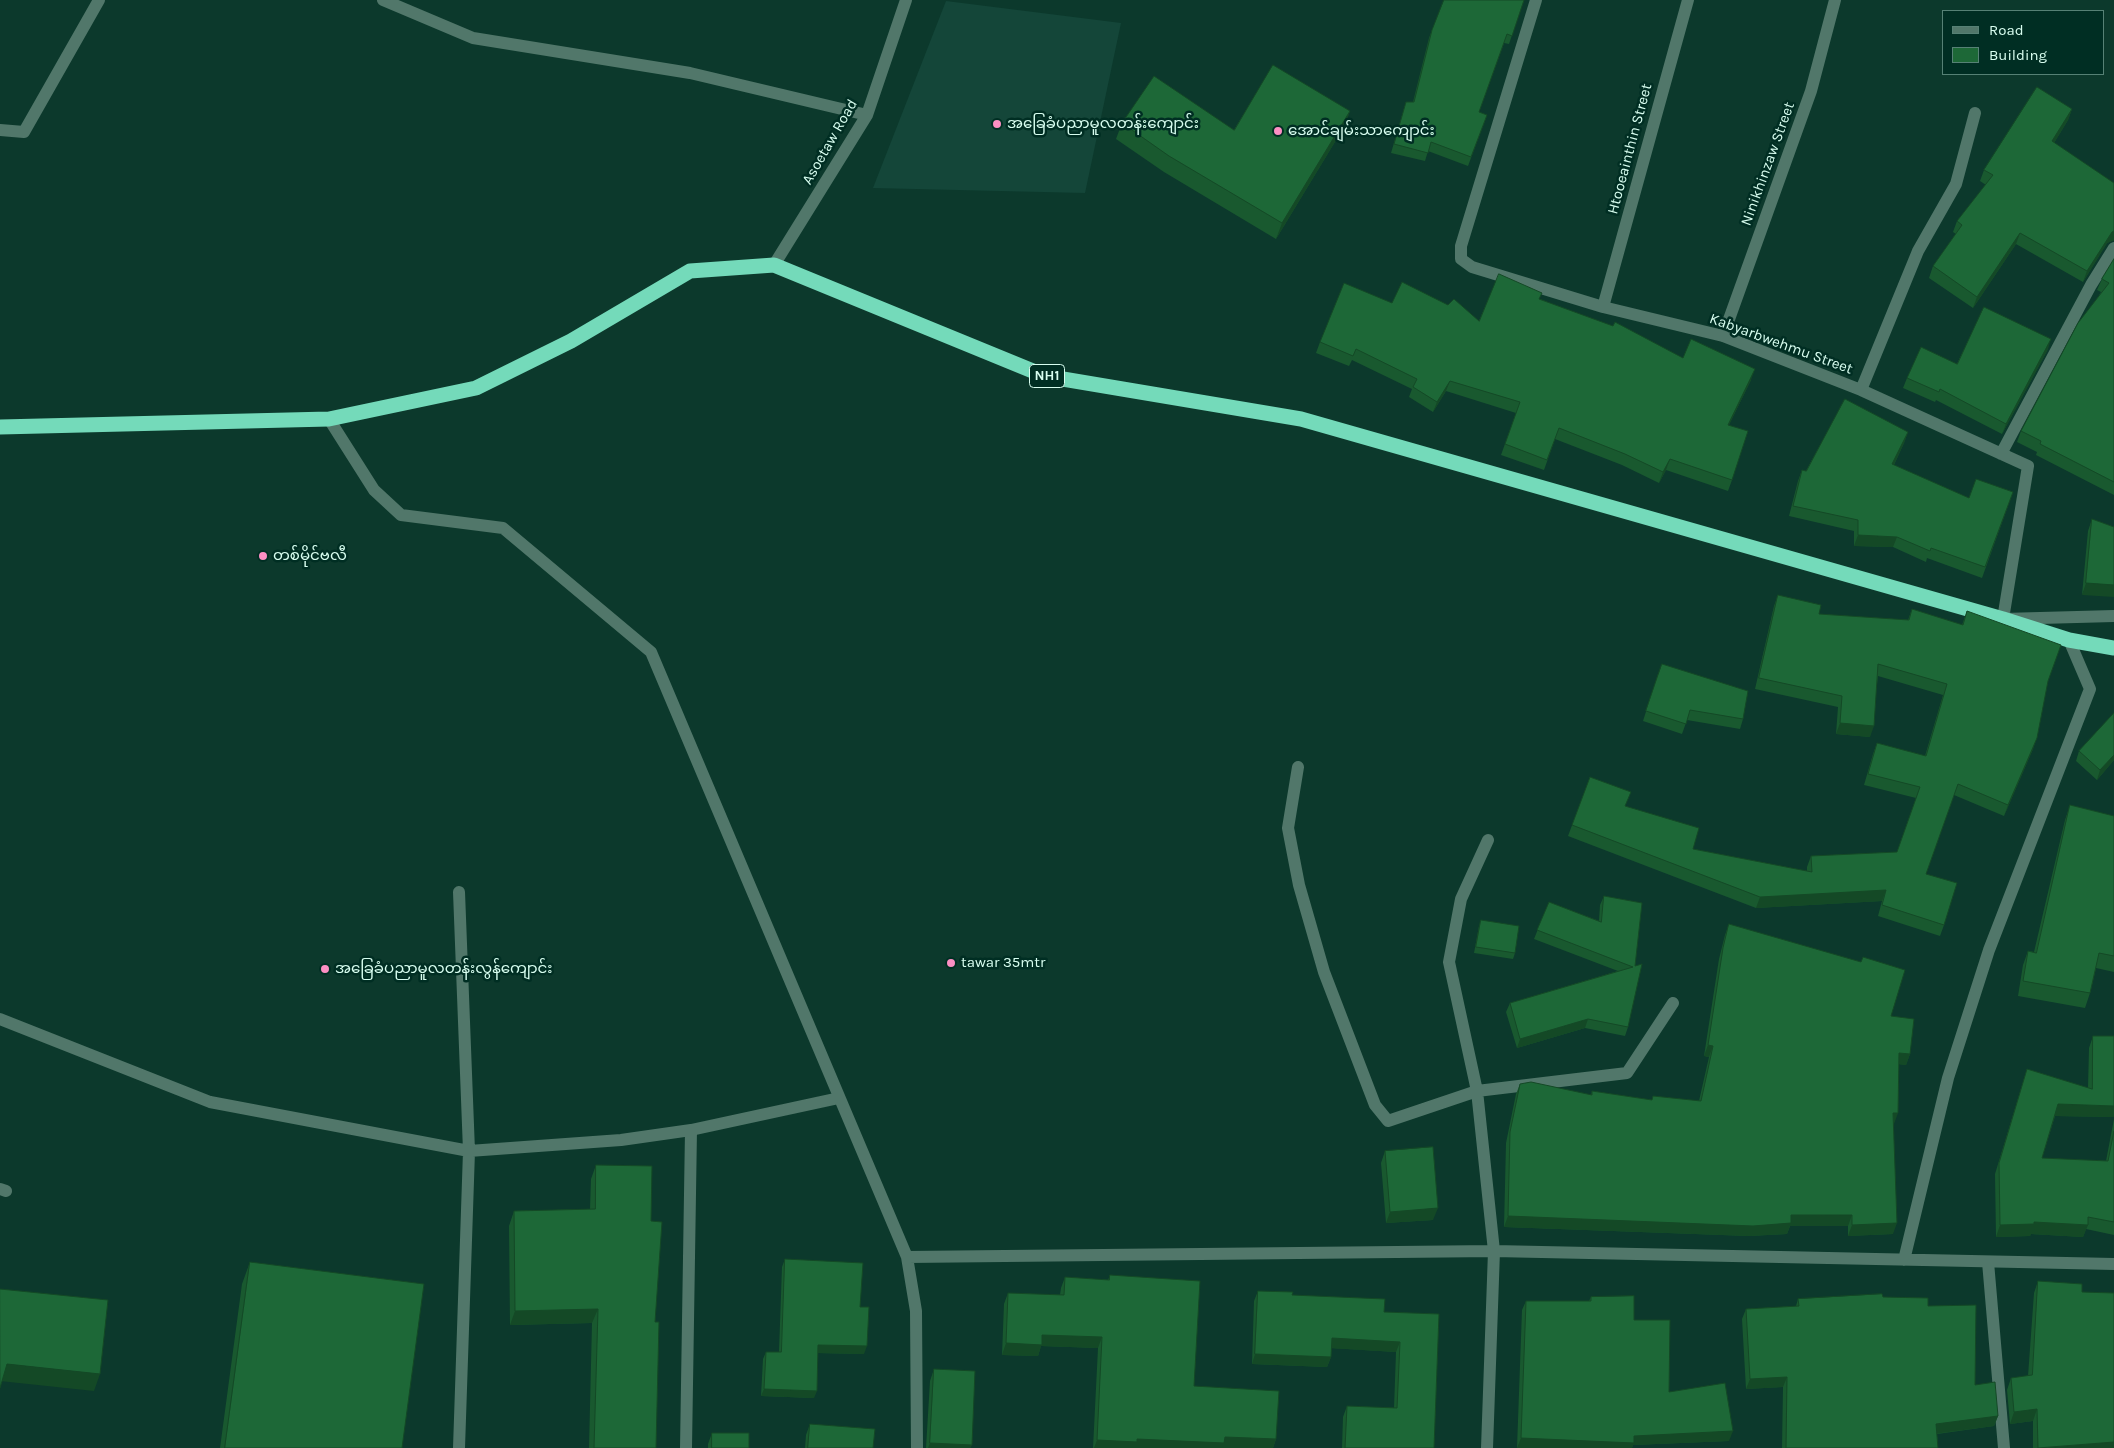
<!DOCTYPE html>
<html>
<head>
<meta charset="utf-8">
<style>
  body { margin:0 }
  #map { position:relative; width:2114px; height:1448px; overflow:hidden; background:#0c392c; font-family:Karla,sans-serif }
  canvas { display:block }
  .legend { position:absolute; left:1942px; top:10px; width:162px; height:65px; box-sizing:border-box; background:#002e23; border:1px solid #568175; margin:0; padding:6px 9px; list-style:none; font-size:15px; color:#d8fef0 }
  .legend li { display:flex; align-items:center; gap:10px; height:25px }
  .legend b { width:25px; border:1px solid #568175 }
</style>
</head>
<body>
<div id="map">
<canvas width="2114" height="1448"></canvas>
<ul class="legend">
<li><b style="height:6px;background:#51776a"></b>Road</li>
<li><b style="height:14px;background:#1d6837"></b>Building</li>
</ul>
</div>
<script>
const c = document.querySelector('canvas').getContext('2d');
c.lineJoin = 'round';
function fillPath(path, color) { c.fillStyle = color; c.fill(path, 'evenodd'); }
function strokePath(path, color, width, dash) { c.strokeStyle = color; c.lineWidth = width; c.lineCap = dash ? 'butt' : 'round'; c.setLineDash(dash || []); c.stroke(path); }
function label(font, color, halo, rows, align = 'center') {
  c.font = font + ' Karla,"Noto Sans Myanmar",sans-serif'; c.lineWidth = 5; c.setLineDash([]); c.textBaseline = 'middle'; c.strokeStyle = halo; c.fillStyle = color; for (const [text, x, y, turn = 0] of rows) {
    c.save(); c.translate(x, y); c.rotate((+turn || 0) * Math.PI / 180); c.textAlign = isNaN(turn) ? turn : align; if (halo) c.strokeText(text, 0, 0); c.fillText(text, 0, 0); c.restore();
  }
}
const built = new Path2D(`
  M946 1 1121 23 1085 193 873 188Z`);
const minor = new Path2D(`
  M383 0 473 38 690 73 867 115
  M1536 0 1461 246V259L1472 267 1603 307 1723 336 1861 390 2028 466 2003 619 2114 616
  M0 130 24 132 99 0
  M774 265 867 115 906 0
  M1603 307 1688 0
  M1723 336 1811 91 1835 0
  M1861 390 1918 251 1956 184 1975 113
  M329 419 374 490 401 515 503 528 651 652 907 1257 916 1311 917 1448
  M2001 454 2091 285 2114 248
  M1298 767 1288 828 1299 885 1324 972 1375 1105 1388 1121 1477 1091 1627 1073 1673 1003
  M459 892 469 1151 459 1448
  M0 1019 210 1102 469 1151 621 1140 691 1130 839 1098
  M0 1189 6 1191
  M907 1257 1494 1251 2114 1264
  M1904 1260 1948 1078 1989 950 2090 689 2069 640
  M1988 1262 2004 1448
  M686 1448 691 1130
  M1487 1448 1494 1251 1477 1091 1449 962 1461 899 1488 840`);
const highway = new Path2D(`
  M0 427 329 419 476 388 571 341 690 271 774 265 1045 376 1301 419 2003 619 2069 640 2114 648`);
const wall = new Path2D(`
  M1524 0 1509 44 1504 43 1479 112 1487 115 1468 166 1428 151 1425 161 1391 153 1406 102H1413L1429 38 1432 30Z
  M2072 109 2068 120 2054 143 2114 183V240L2107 243 2083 282 2016 244 1973 308 1929 278 1933 266 1956 234 1953 232 1957 221 1986 185 1980 181 1984 170Z
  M1350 111 1344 127 1276 239 1164 172 1116 139 1122 123 1234 130Z
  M2114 259V495L2036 455 2037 452 2017 442 2021 431 2101 292 2097 290 2102 279Z
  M1540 299 1683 358 1751 380 1729 425 1732 480 1728 491 1666 470 1659 483 1622 465 1555 439 1544 470 1501 455 1516 413 1446 391 1433 412 1409 397 1412 389 1352 360 1349 366 1316 353 1320 342 1392 303 1479 321Z
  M2048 349 2002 434 1936 400 1935 402 1903 388 1907 378 1957 364Z
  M1908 432 1904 443 1894 465 1969 498 2013 492 1982 578 1927 558 1926 562 1893 547 1854 546V531L1789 516 1798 481 1802 470 1806 471Z
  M2092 519 2114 527 2082 595 2088 531Z
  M1778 595 1819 614 1908 620 1912 609 1962 625 1967 611 2048 681 2033 749 2004 816 1954 795 1926 874 1944 925 1940 936 1878 916 1882 901 1756 908 1568 836 1590 777 1626 806 1693 849 1807 871V867L1811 856 1897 852 1916 798 1864 785 1873 754 1877 743 1925 756 1943 695 1878 676 1870 737 1836 734 1838 707 1755 689 1774 606Z
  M1658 674 1743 719 1740 729 1687 720 1682 734 1643 721Z
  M2079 751 2114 760 2097 780 2076 761Z
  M2070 805 2114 816V972L2096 968 2090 993 2085 1008 2018 996 2023 965 2028 951 2034 952 2065 820Z
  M1604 896 1642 903 1628 1027 1625 1036 1585 1028 1517 1048 1506 1012 1510 1003 1618 971 1534 939 1549 902 1599 921 1600 905Z
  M1481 920 1515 953 1513 959 1474 953 1479 926Z
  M1729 924 1891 1016 1910 1054 1906 1065 1899 1064 1894 1124 1893 1234 1848 1236V1226H1790L1787 1234 1749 1236 1504 1227 1506 1143 1516 1094 1520 1084 1591 1095 1592 1091 1652 1100 1653 1096 1699 1101 1709 1057 1704 1056 1719 959 1725 935Z
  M2093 1036 2114 1117 2055 1116 2042 1158 2106 1161 2114 1119V1235L2086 1229 2083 1237 2031 1234 2030 1236 1996 1237 1995 1174 2027 1069 2088 1088 2089 1048Z
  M1385 1151 1433 1220 1386 1223 1381 1163Z
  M596 1165 651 1221 655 1322 656 1448H589L592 1323 510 1325 509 1226 514 1211 590 1209 591 1179Z
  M785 1259 860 1307 864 1354 818 1353 814 1398 761 1396 763 1359 766 1352H779L782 1267Z
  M250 1262 402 1448H220L242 1284Z
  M1110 1275 1194 1386 1276 1439 1273 1448H1093L1098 1348 1041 1346 1038 1356 1002 1355 1004 1304 1008 1293 1060 1295 1061 1288 1065 1277 1108 1280Z
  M2038 1281 2082 1292 2114 1448H2033V1421L2010 1424 2007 1390 2011 1378 2028 1376 2034 1293Z
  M1258 1291 1292 1295 1384 1312 1439 1314 1434 1448H1342L1343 1417 1347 1406 1394 1408 1396 1352 1331 1348V1357L1327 1367 1252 1364 1254 1301Z
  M1591 1297 1634 1320 1669 1392 1729 1441 1633 1445 1632 1448H1517L1522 1310 1526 1301H1589Z
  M1883 1297 1928 1306 1975 1385 1998 1416 1994 1426 1937 1434 1938 1448H1782L1783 1387 1746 1389 1742 1319 1746 1309 1796 1306 1798 1299Z
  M934 1369 972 1445 970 1448H926L930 1381Z
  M810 1424 873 1448H805L806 1435Z
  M712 1433 749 1448H708V1444Z`);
const shadedWall = new Path2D(`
  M2072 109 2068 120 2048 153 2052 141Z
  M1350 111 1344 127 1276 239 1282 223Z
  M2114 231V240L2107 243 2083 282 2087 271 2112 232Z
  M2020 233 2016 244 1973 308 1977 297Z
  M2051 339 2048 349 2002 434 2006 424Z
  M1755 369 1751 380 1724 435 1728 425Z
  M1450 381 1446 391 1433 412 1437 402Z
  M1908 432 1904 443 1889 475 1892 464Z
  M1670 459 1666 470 1659 483 1663 472Z
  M1858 535 1897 537 1893 547 1854 546Z
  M2086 583 2114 585V597L2082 595Z
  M1840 723 1874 726 1870 737 1836 734Z
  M2037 738 2033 749 2004 816 2008 805Z
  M2114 755V760L2097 780 2100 770Z
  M1886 890 1882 901 1756 908 1760 897Z
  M1588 1019 1585 1028 1517 1048 1520 1039Z
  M1708 1045 1713 1046 1709 1057 1704 1056Z
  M1899 1053 1910 1054 1906 1065 1895 1064Z
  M2058 1104 2114 1106V1117L2054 1116Z
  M1893 1113H1898L1894 1124Z
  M1438 1208 1433 1220 1386 1223 1390 1212Z
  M1852 1215 1848 1226H1790L1787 1234 1749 1236 1504 1227 1508 1216Z
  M2034 1222 2088 1225 2083 1237 2031 1234 2030 1236 1996 1237 2000 1225Z
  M1897 1223 1893 1234 1848 1236 1852 1225Z
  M598 1309 592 1323 510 1325 515 1311Z
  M1042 1335 1102 1337 1098 1348 1041 1346 1038 1356 1002 1355 1006 1343Z
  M1332 1338 1400 1342 1396 1352 1328 1348Z
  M818 1345 867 1346 864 1354 815 1353Z
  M1255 1354 1331 1357 1327 1367 1252 1364Z
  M7 1364 100 1374 94 1391 0 1381Z
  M1787 1377 1783 1387 1746 1389 1750 1379Z
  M764 1389 817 1391 814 1398 761 1396Z
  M2037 1409 2033 1421 2010 1424 2014 1412Z
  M1998 1416 1994 1426 1933 1434 1936 1424Z
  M1733 1431 1729 1441 1633 1445 1632 1448H1517L1521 1438 1634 1436Z
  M1225 1437 1276 1439 1273 1448H1094L1097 1440Z
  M2114 1442V1448H2044Z
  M930 1443 972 1445 970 1448H928Z`);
const building = new Path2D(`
  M1444 0H1524L1512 36 1507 34 1479 112 1487 115 1471 157 1431 142 1428 153 1394 144 1406 102H1414L1432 30Z
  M1273 65 1350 111 1282 223 1169 156 1122 123 1154 76 1234 130Z
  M2037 87 2072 109 2052 141 2114 183V231L2112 232 2087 271 2020 233 1977 297 1933 266 1962 225 1957 221 1993 175 1984 170Z
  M2114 259V482L2040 444 2041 441 2021 431 2078 323 2109 283 2102 279Z
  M1499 274 1542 293 1539 299 1613 326 1615 322 1683 358 1691 339 1755 369 1728 425 1748 431 1732 480 1670 459 1663 472 1625 454 1559 428 1547 460 1505 444 1520 402 1450 381 1437 402 1413 387 1417 379 1356 349 1353 356 1320 342 1344 283 1392 303 1402 282 1448 305 1454 299 1479 321Z
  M1984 307 2051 339 2006 424 1940 389 1939 392 1907 378 1921 347 1957 364Z
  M1845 399 1908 432 1892 464 1969 498 1976 479 2013 492 1985 567 1931 548 1930 551 1897 537 1858 535V520L1793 506 1802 470 1806 471Z
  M2092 519 2114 527V585L2086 583Z
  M1778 595 1821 605 1819 614 1909 620 1912 609 1963 625 1967 611 2061 645 2048 681 2037 738 2008 805 1958 784 1926 874 1957 883 1944 925 1882 905 1886 890 1760 897 1572 825 1590 777 1631 792 1625 806 1699 828 1693 849 1812 872 1811 856 1897 852 1920 787 1868 774 1877 743 1926 756 1947 684 1878 664 1874 726 1840 723 1842 696 1759 678Z
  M1662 664 1748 691 1743 719 1690 710 1686 724 1646 711Z
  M2114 713V755L2100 770 2079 751Z
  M2070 805 2114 816V956L2099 953 2090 993 2023 981 2028 951 2036 953Z
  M1604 896 1642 903 1635 966 1642 964 1628 1027 1588 1019 1520 1039 1510 1003 1633 967 1537 930 1549 902 1601 922Z
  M1481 920 1519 926 1515 953 1476 947Z
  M1729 924 1861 962 1863 957 1905 970 1891 1016 1914 1019 1910 1054 1899 1053 1898 1113H1893L1897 1223 1852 1225V1215H1791V1223L1753 1226 1508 1216 1510 1132 1520 1084 1531 1082 1592 1095V1091L1652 1100 1653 1096 1701 1101 1713 1046 1708 1045 1723 948Z
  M2093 1036H2114V1106L2058 1104 2042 1158 2108 1161 2114 1131V1222L2088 1217V1225L2034 1222V1224L2000 1225 1999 1163 2027 1069 2092 1089Z
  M1433 1147 1438 1208 1390 1212 1385 1151Z
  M596 1165 652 1166 651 1221 662 1222 655 1322H659L656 1448H594L598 1309 515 1311 514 1211 595 1209Z
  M785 1259 863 1263 860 1307H869L867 1346 818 1345 817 1391 764 1389 766 1352H781Z
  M250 1262 424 1284 402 1448H225Z
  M1110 1275 1200 1281 1194 1386 1279 1391 1276 1439 1225 1437 1224 1443 1137 1439V1442L1097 1440 1102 1337 1042 1335V1345L1006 1343 1008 1293 1064 1295 1065 1277 1109 1280Z
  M2038 1281 2082 1284V1292L2114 1293V1442L2038 1448 2037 1409 2014 1412 2011 1378 2032 1375Z
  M0 1289 108 1300 100 1374 7 1364 0 1388Z
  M1258 1291 1293 1292 1292 1295 1385 1299 1384 1312 1439 1314 1434 1448H1345L1347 1406 1397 1408 1400 1342 1332 1338 1331 1357 1255 1354Z
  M1882 1294 1883 1297 1928 1298V1306L1976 1305 1975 1385 1995 1382 1998 1416 1936 1424 1938 1448H1786L1787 1377 1750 1379 1746 1309 1799 1306 1798 1299Z
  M1634 1296V1320H1670L1669 1392 1725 1383 1733 1431 1634 1436V1443L1521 1438 1526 1301H1591V1297Z
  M934 1369 975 1371 972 1445 930 1443Z
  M810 1424 875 1429 873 1448H808Z
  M712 1433H749V1448H712Z`);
const markers = [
  [997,124,5,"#fc8fc3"],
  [1278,131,5,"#fc8fc3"],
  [263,556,5,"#fc8fc3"],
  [951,963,5,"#fc8fc3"],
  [325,969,5,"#fc8fc3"]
];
const shields = [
  [1047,376,35]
];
const shieldNames = [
  ["NH1",1047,376]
];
const poiNames = [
  ["အခြေခံပညာမူလတန်းကျောင်း",1007,124],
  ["အောင်ချမ်းသာကျောင်း",1288,131],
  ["တစ်မိုင်ဗလီ",273,556],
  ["tawar 35mtr",961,963],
  ["အခြေခံပညာမူလတန်းလွန်ကျောင်း",335,969]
];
const streetNames = [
  ["Asoetaw Road",830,142,-60],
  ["Htooeainthin Street",1630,149,-75],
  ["Ninikhinzaw Street",1768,164,-70],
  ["Kabyarbwehmu Street",1781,344,20]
];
fillPath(built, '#144639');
strokePath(minor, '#51776a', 12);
strokePath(highway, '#74daba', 15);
fillPath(wall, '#19592f');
fillPath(shadedWall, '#144926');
fillPath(building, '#1d6837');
strokePath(building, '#144926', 1);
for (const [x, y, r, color] of markers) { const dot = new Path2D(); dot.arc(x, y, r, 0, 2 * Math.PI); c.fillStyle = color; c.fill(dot); strokePath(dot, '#002e23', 2); }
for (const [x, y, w] of shields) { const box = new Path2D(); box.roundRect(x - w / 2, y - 11.5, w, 23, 4); c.fillStyle = '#002e23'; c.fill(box); strokePath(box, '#d8fef0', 1); }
label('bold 14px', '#d8fef0', null, shieldNames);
label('15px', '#d8fef0', '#002e23', poiNames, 'left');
label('15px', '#d8fef0', '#002e23', streetNames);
</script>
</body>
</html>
